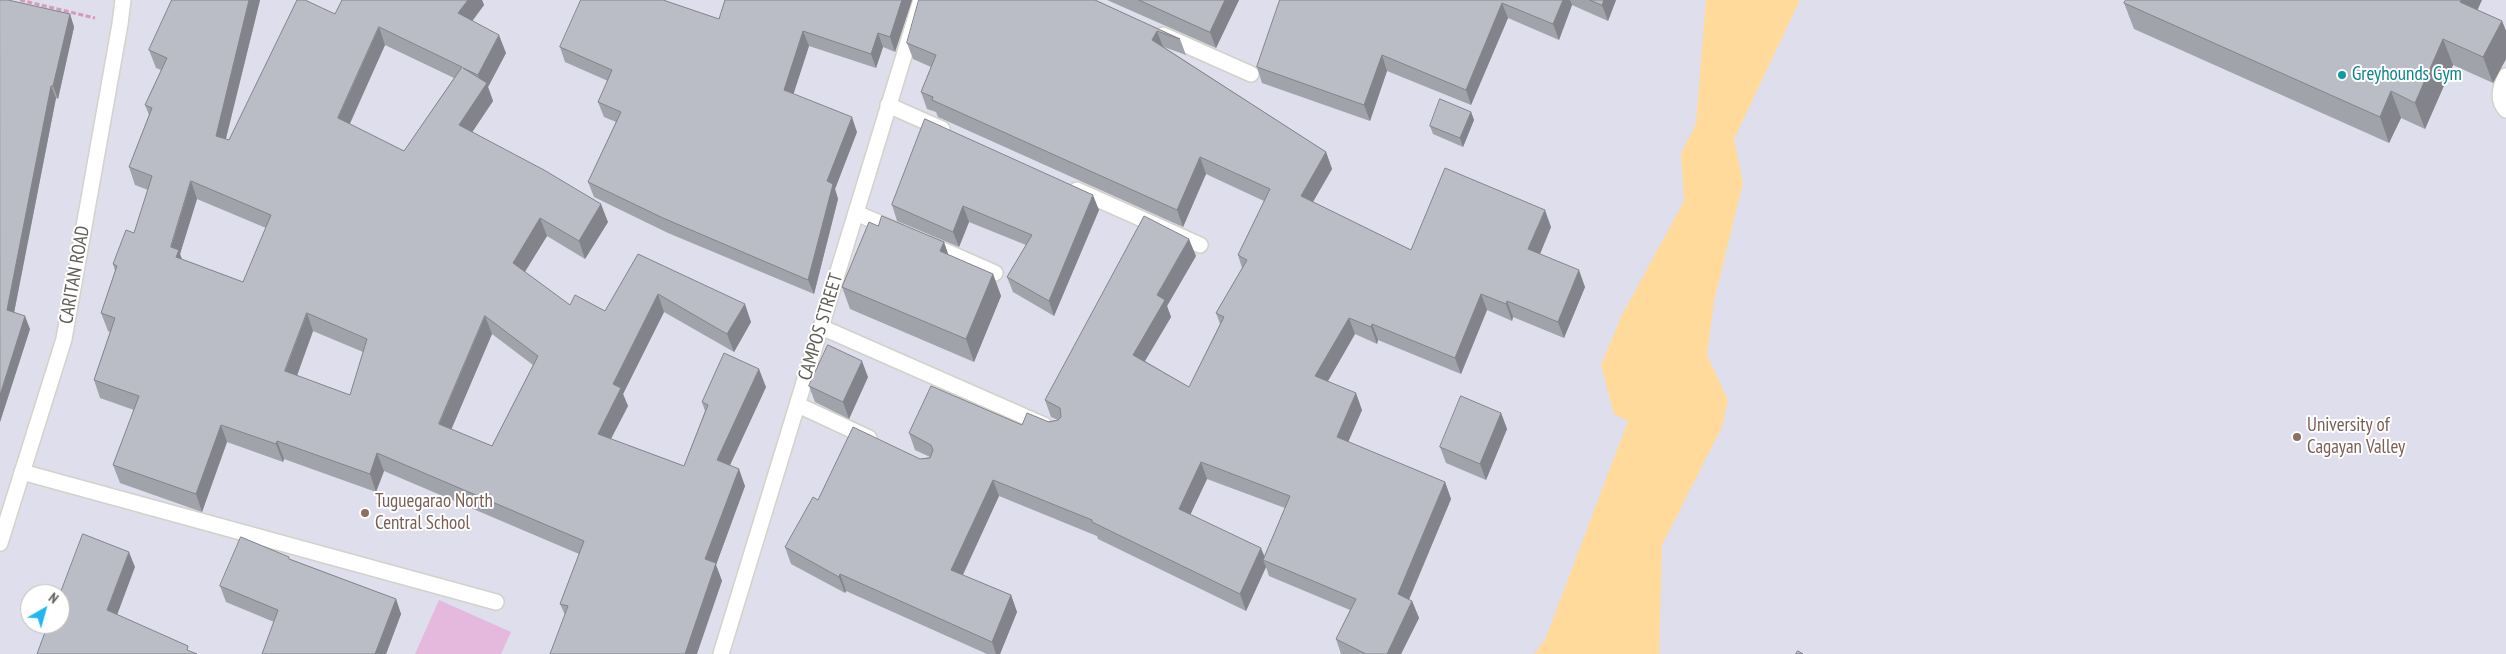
<!DOCTYPE html>
<html>
<head>
<meta charset="utf-8">
<style>
  body { margin:0 }
  #map { position:relative; width:2506px; height:654px; overflow:hidden; background:#dedeec; font-family:"PT Sans Narrow",sans-serif }
  canvas { display:block }
  .north { position:absolute; left:20px; top:584px; width:50px; height:50px; box-sizing:border-box; background:#fff; border:1px solid #bfbfbc; border-radius:50%; rotate:38deg; font-size:14px; font-weight:700; line-height:20px; text-align:center; color:#605e57 }
  .north::after { content:''; display:block; margin:auto; width:18px; height:22px; background:#20b7f0; clip-path:polygon(50% 0,100% 100%,50% 72%,0 100%) }
</style>
</head>
<body>
<div id="map">
<canvas width="2506" height="654"></canvas>
<div class="north">N</div>
</div>
<script>
const c = document.querySelector('canvas').getContext('2d');
c.lineJoin = 'round';
function fillPath(path, color) { c.fillStyle = color; c.fill(path, 'evenodd'); }
function strokePath(path, color, width, dash) { c.strokeStyle = color; c.lineWidth = width; c.lineCap = dash ? 'butt' : 'round'; c.setLineDash(dash || []); c.stroke(path); }
function label(font, color, halo, rows, align = 'center') {
  c.font = font + ' "PT Sans Narrow",sans-serif'; c.lineWidth = 4; c.setLineDash([]); c.textBaseline = 'middle'; c.strokeStyle = halo; c.fillStyle = color; for (const [text, x, y, turn = 0] of rows) {
    c.save(); c.translate(x, y); c.rotate((+turn || 0) * Math.PI / 180); c.textAlign = isNaN(turn) ? turn : align; if (halo) c.strokeText(text, 0, 0); c.fillText(text, 0, 0); c.restore();
  }
}
const green = new Path2D(`
  M439 600 511 632 501 654H415Z`);
const water = new Path2D(`
  M1706 0H1800L1734 139 1743 183 1714 301 1707 355 1728 400 1722 427 1662 545 1659 654H1534L1545 640 1628 421 1614 414 1601 365 1622 315 1684 201 1681 153 1696 124Z`);
const path = new Path2D(`
  M20 0 95 18`);
const lane = new Path2D(`
  M1163 35 1251 74
  M2506 76C2500 87 2497 100 2506 110
  M888 105 942 129
  M1077 190 1200 245
  M856 213 898 231
  M929 244 995 273
  M821 327 1044 425
  M798 405 869 438
  M22 472 496 602`);
const secondary = new Path2D(`
  M0 543 64 339 120 24 123 0
  M721 654 921 0`);
const wall = new Path2D(`
  M0 0 70 14 74 27 58 99 56 98 14 313 30 329 0 422Z
  M172 0H260L226 139 229 140 335 14 342 0H482L484 5 472 21 506 53 488 87 493 101 472 132 608 222 585 259 547 236 525 272 570 305 605 311 638 254 751 322 734 352 664 312 623 394 628 406 611 439 684 466 705 411 702 402 766 387 730 465 745 486 716 565 722 581 565 615 560 604 579 554 384 471 376 492 284 459 283 462 227 442 202 512 120 483 113 465 134 410 100 398 94 380 110 332 108 331 101 313 115 271 113 264 134 233 148 190 135 185 129 167 149 115 145 105 161 70 156 68 149 50ZM385 45 454 78 404 151 350 124ZM197 199 266 228 243 282 182 259 180 254ZM313 331 363 352 350 395 297 376ZM492 334 533 365 492 446 451 429Z
  M725 0H912L895 52 883 47 876 68 809 46 793 94 857 132 835 189 838 199 814 294 668 233 594 197 588 182 616 122 604 117 598 102 608 81 565 62 560 47 719 19Z
  M1095 0 1180 39 1186 55 1164 47 1326 152 1332 169 1313 202 1411 250 1551 227 1540 254 1585 287 1564 338 1513 317 1512 321 1487 310 1461 374 1378 340 1377 344 1355 334 1328 381 1362 410 1348 442 1445 482 1451 499 1409 600 1412 601 1419 618 1401 654H1341L1336 639 1350 610 1269 576 1266 567 1246 611 1098 539 1097 536 999 496 963 575 1011 595 1017 612 1000 654H987L846 591 845 593 791 564 785 547 818 500 920 459 930 457 915 450 909 433 1022 425 1058 420 1051 417 1045 400 1196 256 1167 306 1171 317 1145 361 1189 387 1220 324 1216 313 1242 268 1238 255 1264 201 1206 174 1183 227 938 117 936 112 927 109 921 92 931 67 913 59 907 43ZM1207 479 1285 508 1264 557 1190 515Z
  M1107 0H1239L1216 48Z
  M1280 0H1616L1608 21 1572 5 1559 40 1508 18 1471 105 1387 71 1370 121 1262 83 1257 67Z
  M2124 3 2477 10 2502 21 2506 31V59L2493 83 2453 65 2425 129 2401 118 2389 143 2134 29Z
  M1471 112 1474 120 1463 147 1433 134 1430 126Z
  M925 119 1099 210 1054 316 1013 292 1007 277 1026 245 969 222 959 247 897 221 892 205Z
  M878 226 944 242 948 255 993 274 1001 296 974 362 850 309 842 287Z
  M868 377 849 419 815 402 809 386Z
  M1501 413 1507 429 1486 480 1446 463 1440 447Z
  M290 559 396 599 401 614 386 654H262L274 622 226 602 220 586Z`);
const shadedWall = new Path2D(`
  M249 0H260L222 154 216 136Z
  M468 0H482L484 5 465 31 458 13Z
  M902 0H912L895 52 890 37Z
  M1225 0H1239L1216 48 1210 32Z
  M1563 0H1570L1572 5 1559 40 1553 24Z
  M1604 0H1616L1608 21 1602 5Z
  M2461 0H2482L2469 29 2460 2Z
  M1502 3 1508 18 1471 105 1466 90Z
  M70 14 74 27 58 99 53 86Z
  M2502 21 2506 31V59L2493 83 2483 57Z
  M379 27 385 45 344 136 338 118Z
  M803 31 809 46 790 105 784 90Z
  M1157 31 1163 47 1152 40Z
  M878 33 883 47 876 68 871 54Z
  M499 35 506 53 488 87 493 101 465 143 459 125 483 88 478 75Z
  M2443 39 2453 65 2425 129 2415 103Z
  M1382 55 1387 71 1370 121 1364 105Z
  M51 86 56 98 12 323 7 310Z
  M2391 91 2401 118 2389 143 2380 117Z
  M1471 112 1474 120 1463 147 1460 138Z
  M852 117 857 132 835 189 838 199 814 294 808 280 827 181Z
  M1326 152 1332 169 1307 212 1301 196Z
  M1200 157 1206 174 1183 227 1177 210Z
  M191 181 197 199 180 254 185 268 178 262 171 247Z
  M1093 195 1099 210 1054 316 1049 301Z
  M601 204 608 222 585 259 579 241Z
  M963 206 969 222 959 247 953 232Z
  M1545 210 1551 227 1535 266 1528 249Z
  M540 218 547 236 519 281 513 263Z
  M1189 239 1196 256 1167 306 1171 317 1139 371 1133 355 1157 295Z
  M944 242 952 265 940 251Z
  M1579 270 1585 287 1564 338 1558 322Z
  M993 274 1001 296 974 362 966 339Z
  M658 294 664 312 623 394 628 406 604 452 598 434 613 384Z
  M1481 294 1487 310 1461 374 1455 358Z
  M1507 301 1513 317 1512 321 1506 304Z
  M745 304 751 322 734 352 727 334Z
  M307 313 313 331 292 389 285 371Z
  M25 316 30 329 0 422V395Z
  M485 316 492 334 446 442 439 424Z
  M1349 318 1355 334 1321 393 1315 376Z
  M1372 324 1378 340 1377 344 1371 327Z
  M862 361 868 377 849 419 843 402Z
  M759 369 766 387 724 478 717 460Z
  M1356 393 1362 410 1343 454 1337 437Z
  M1501 413 1507 429 1486 480 1480 464Z
  M221 425 227 442 202 512 196 494Z
  M277 441 284 459 283 462 276 444Z
  M377 453 384 471 376 492 370 474Z
  M1201 462 1207 479 1185 526 1179 509Z
  M739 469 745 486 716 565 722 581 697 654H685L705 559Z
  M993 480 999 496 957 587 951 570Z
  M1445 482 1451 499 1404 611 1398 594Z
  M1261 548 1266 560H1263L1266 567 1246 611 1240 594Z
  M129 552 135 567 113 626 107 610Z
  M840 574 846 591 845 593 839 577Z
  M1011 595 1017 612 1000 654H996L992 642Z
  M396 599 401 614 386 654H375Z
  M1412 601 1419 618 1401 654H1387Z`);
const building = new Path2D(`
  M0 0H8L70 14 53 86H51L7 310 25 316 0 395Z
  M172 0H249L216 136 229 140 297 0H305L335 14 342 0H468L458 13 499 35 478 75 463 68 487 83 459 125 544 170 601 204 579 241 540 218 513 263 570 305 575 295 605 311 638 254 745 304 727 334 658 294 613 384 621 388 598 434 684 466 708 405 702 402 724 353 759 369 717 460 739 469 705 559 716 563 685 654H550L568 606 560 604 584 541 377 453 370 474 277 441 276 444 221 425 196 494 113 465 139 396 94 380 115 318 101 313 117 266 113 264 126 230 134 233 152 176 129 167 152 108 145 105 167 58 149 50ZM379 27 462 67 404 151 338 118ZM191 181 271 215 243 282 176 257 179 250 171 247ZM307 313 367 339 350 395 285 371ZM485 316 538 356 492 446 439 424Z
  M581 0H663L719 19 725 0H902L890 37 878 33 871 54 803 31 784 90 852 117 827 181 833 184 808 280 663 218 588 182 621 112 598 102 612 70 560 47Z
  M919 0H1095L1180 39 1157 31 1152 40 1326 152 1301 196 1411 250 1445 168 1545 210 1528 249 1579 270 1558 322 1507 301 1506 304 1481 294 1455 358 1372 324 1371 327 1349 318 1315 376 1356 393 1337 437 1445 482 1398 594 1412 601 1387 654H1366L1336 639 1356 599 1263 560 1290 496 1201 462 1179 509 1261 548 1240 594 1092 522V520L993 480 951 570 1011 595 992 642 840 574 839 577 785 547 813 497 818 500 853 427 920 459 930 458 933 450 931 445 909 433 931 386 1022 425 1027 413 1049 422 1058 420 1061 417 1060 408 1045 400 1144 216 1189 239 1157 295 1165 300 1133 355 1189 387 1224 317 1216 313 1247 260 1238 255 1270 189 1200 157 1177 210 932 100 933 97 921 92 936 55 907 43Z
  M1139 0H1225L1210 32Z
  M1280 0H1563L1553 24 1502 3 1466 90 1382 55 1364 105 1257 67Z
  M1590 0H1604L1602 5Z
  M2126 0H2461L2460 2 2502 21 2483 57 2443 39 2415 103 2391 91 2380 117 2124 3Z
  M1440 99 1471 112 1460 138 1430 126Z
  M925 119 1093 195 1049 301 1007 277 1032 235 963 206 953 232 892 205Z
  M882 216 944 242 940 251 993 274 966 339 842 287 869 222 878 226Z
  M828 345 862 361 843 402 809 386Z
  M1461 396 1501 413 1480 464 1440 447Z
  M83 534 129 552 107 610 188 646 187 650 197 654H37L48 624H60V594Z
  M241 537 289 557V559L396 599 375 654H262L278 610 220 586Z
  M1798 651 1803 654H1796Z`);
const markers = [
  [2342,75,5,"#0f9aa8"],
  [2297,437,5,"#8d6e63"],
  [365,513,5,"#8d6e63"]
];
const cultureNames = [
  ["Greyhounds Gym",2352,75]
];
const streetNames = [
  ["CARITAN ROAD",75,275,-80],
  ["CAMPOS STREET",821,327,-73]
];
const educationNames = [
  ["University of",2307,426],
  ["Cagayan Valley",2307,448],
  ["Tuguegarao North",375,502],
  ["Central School",375,524]
];
fillPath(green, '#e5b9dd');
fillPath(water, '#ffda9b');
strokePath(lane, '#d2d1ca', 18);
strokePath(secondary, '#d4d2c9', 18);
strokePath(path, '#d69aba', 3, [5, 2.5]);
strokePath(lane, '#fff', 15);
strokePath(secondary, '#fff', 15);
fillPath(wall, '#a1a3aa');
fillPath(shadedWall, '#83848b');
fillPath(building, '#bbbdc6');
strokePath(building, '#83848b', 1);
for (const [x, y, r, color] of markers) { const dot = new Path2D(); dot.arc(x, y, r, 0, 2 * Math.PI); c.fillStyle = color; c.fill(dot); strokePath(dot, '#fff', 2); }
label('19px', '#0d838f', '#fff', cultureNames, 'left');
label('19px', '#605e57', '#fff', streetNames);
label('19px', '#785e54', '#fff', educationNames, 'left');
</script>
</body>
</html>
